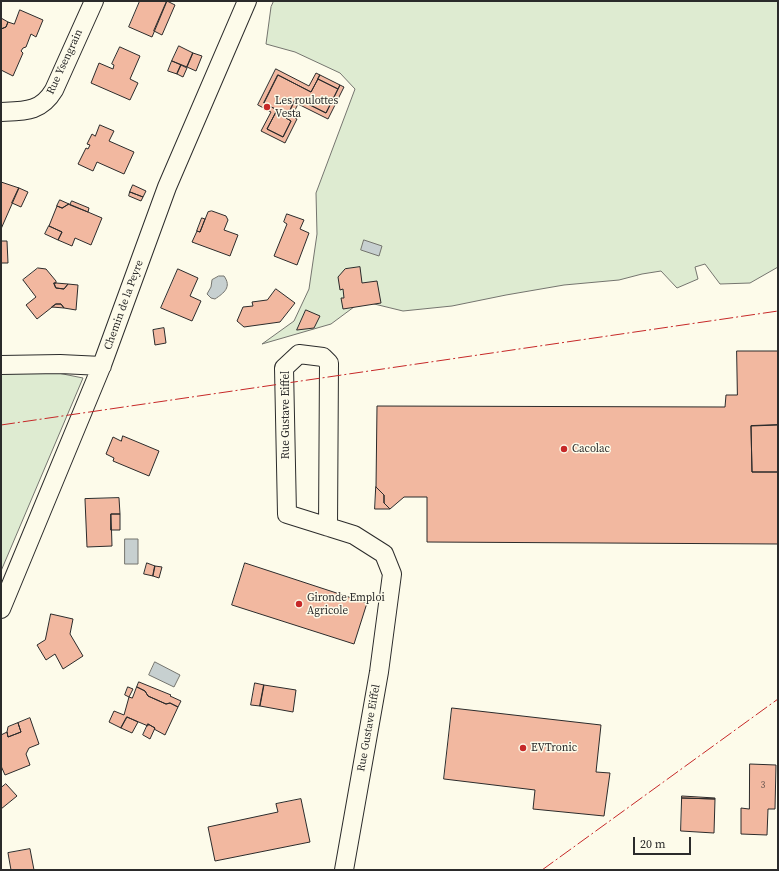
<!DOCTYPE html>
<html>
<head>
<meta charset="utf-8">
<style>
  body { margin:0 }
  #map { position:relative; width:779px; height:871px; overflow:hidden; background:#fdfbea; font-family:"Source Serif 4",serif }
  canvas { display:block }
  .frame { position:absolute; inset:0; border:2px solid #2b2b2b; pointer-events:none }
  .scale { position:absolute; left:633px; top:837px; width:58px; height:18px; box-sizing:border-box; border:2px solid #2b2b2b; border-top:0; padding-left:5px; font-size:12px; line-height:14px; white-space:nowrap; color:#2b2b2b; -webkit-text-stroke:3px #fdfbea; paint-order:stroke }
</style>
</head>
<body>
<div id="map">
<canvas width="779" height="871"></canvas>
<div class="frame"></div>
<div class="scale">20 m</div>
</div>
<script>
const c = document.querySelector('canvas').getContext('2d');
c.lineJoin = 'round';
function fillPath(path, color) { c.fillStyle = color; c.fill(path, 'evenodd'); }
function strokePath(path, color, width, dash) { c.strokeStyle = color; c.lineWidth = width; c.lineCap = dash ? 'butt' : 'round'; c.setLineDash(dash || []); c.stroke(path); }
function label(font, color, halo, rows, align = 'center') {
  c.font = font + ' "Source Serif 4",serif'; c.lineWidth = 3; c.setLineDash([]); c.textBaseline = 'middle'; c.strokeStyle = halo; c.fillStyle = color; for (const [text, x, y, turn = 0] of rows) {
    c.save(); c.translate(x, y); c.rotate((+turn || 0) * Math.PI / 180); c.textAlign = isNaN(turn) ? turn : align; if (halo) c.strokeText(text, 0, 0); c.fillText(text, 0, 0); c.restore();
  }
}
const green = new Path2D(`
  M274 1H778V267L750 283 720 284 705 264 695 267 698 279 677 288 661 271 642 274 619 280 564 285 506 295 452 306 403 311 362 301 331 324 262 344 294 321 309 289 317 234 316 193 355 89 340 73 295 52 266 44 271 7Z
  M58 373 83 378 1 571V374Z`);
const water = new Path2D(`
  M364 240 382 246 379 256 361 250Z
  M219 276H224C232 287 224 293 215 299L211 298 207 294 211 287 212 280Z
  M125 539H138V564H125Z
  M155 662 180 675 174 687 149 675Z`);
const building = new Path2D(`
  M140 1H167L152 37 129 27Z
  M167 1 175 5 162 35 154 31Z
  M20 10 43 20 36 37 31 34 26 47 23 48 21 51 23 53 13 76 1 70V29L6 27 8 22 14 24Z
  M1 18 8 22 6 27 1 29Z
  M179 46 193 53 187 67 172 61Z
  M120 47 140 56 130 79 138 83 130 100 91 83 99 63 113 69 114 65 112 64Z
  M193 53 202 56 196 71 187 67Z
  M172 61 181 65 177 74 168 71Z
  M181 65 187 68 183 77 177 74Z
  M276 69 309 86 316 73 320 75 311 92 278 75 264 103 277 110 267 129 283 137 291 121 286 118 296 98 326 113 340 85 344 87 328 119 298 104 292 116 297 119 285 143 261 131 271 112 258 105Z
  M278 75 311 92 318 79 338 89 326 113 296 98 286 118 291 121 283 137 267 129 277 110 264 103Z
  M320 75 340 85 338 89 318 79Z
  M100 125 114 131 109 141 134 152 124 174 97 162 93 171 78 164 86 148 88 149 90 145 87 144 92 134 95 136Z
  M1 182 19 188 1 229Z
  M133 185 146 191 143 197 130 192Z
  M19 188 28 192 21 207 12 203Z
  M130 192 143 197 141 201 129 196Z
  M60 200 69 204 62 208 57 206Z
  M72 201 89 208 88 212 70 205Z
  M69 204 102 218 91 245 75 238 72 246 58 240 62 232 49 226 57 206 62 208Z
  M212 211 226 216 228 220 224 230 238 235 230 256 192 242 197 231 200 232 208 212Z
  M287 214 304 220 300 229 309 233 297 265 274 256 287 224 284 222Z
  M202 218 205 219 200 232 197 231Z
  M49 226 62 232 58 240 45 234Z
  M1 241H7L8 263H1Z
  M360 267 362 283 377 281 381 303 343 309 341 298H344L343 289 340 290 338 277 345 269Z
  M38 268 46 269 56 281V283H54L56 288 64 289 68 284 78 285 76 310 64 308 61 304H56L37 319 26 305 36 297 23 280Z
  M178 269 198 278 190 296 201 301 192 321 161 308Z
  M54 283H56L68 284 64 289 56 288Z
  M276 289 295 303 280 322 244 327 237 321 243 307 253 306 252 302 267 300Z
  M56 304H61L64 308 52 307Z
  M306 310 320 316 314 328 297 330Z
  M164 328 166 343 155 345 153 330Z
  M737 351H778V425L751 426 752 472H778V544L427 542V497H404L390 509 384 503V495L376 487 377 406 725 407 726 395H737Z
  M778 425V472H752L751 426Z
  M123 436 159 451 149 476 113 461 114 458 106 454 113 437 121 441Z
  M376 487 384 495V503L390 509H375Z
  M119 498 120 514H111L112 546 87 547 85 499Z
  M111 514H120V530H111Z
  M147 563 155 566 153 576 144 574Z
  M245 563 367 603 354 644 232 605Z
  M155 566 162 567 159 578 153 576Z
  M51 614 73 619 70 634 83 656 63 669 55 654 46 660 37 645 45 640Z
  M139 682 171 695 170 696 181 701 178 707 170 703 166 704 148 696 145 691 137 687Z
  M255 683 264 685 260 706 251 705Z
  M264 685 296 690 293 712 260 706Z
  M128 687 133 689 129 697 125 695Z
  M137 687 145 691 148 696 166 704 170 703 178 707 165 735 154 729 155 728 148 724V726L127 717 121 728 109 722 114 711 124 715 129 697 132 698Z
  M452 708 601 725 596 772 610 773 604 816 533 809 535 790 444 779Z
  M127 717 138 722 132 733 121 728Z
  M30 718 39 744 29 748 26 754 30 765 5 775 1 766V735L7 732 8 737 21 732 18 723Z
  M18 723 21 732 8 737 7 732 8 727Z
  M148 724 155 728 150 739 143 735Z
  M750 764 776 765 775 809H768L767 835 741 834V808L749 809Z
  M6 784 17 796 1 809V788Z
  M682 796 715 798V799L682 798Z
  M682 798 715 799 714 833 681 831Z
  M301 799 310 842 215 861 208 827 278 812 276 804Z
  M30 849 34 870H11L8 853Z`);
const minor = new Path2D(`
  M1 112C25 111 41 112 54 90L94 1
  M1 365 60 364 102 366
  M328 527 329 363 323 357 299 354 284 368 287 514 354 535 384 554 392 574 379 672 344 870
  M1 609 102 365 167 187 247 1`);
const power = new Path2D(`
  M1 425 778 311
  M542 870 778 699`);
const markers = [
  [267,107,4,"#c62828"],
  [564,449,4,"#c62828"],
  [299,604,4,"#c62828"],
  [523,748,4,"#c62828"]
];
const numberNames = [
  ["3",763,786]
];
const streetNames = [
  ["Rue Ysengrain",65,62,-65],
  ["Chemin de la Peyre",124,305,-70],
  ["Rue Gustave Eiffel",286,415,-90],
  ["Rue Gustave Eiffel",369,728,-80]
];
const poiNames = [
  ["Les roulottes",275,101],
  ["Vesta",275,114],
  ["Cacolac",572,449],
  ["Gironde Emploi",307,598],
  ["Agricole",307,611],
  ["EVTronic",531,748]
];
fillPath(green, '#deebd1');
strokePath(green, '#74746e', 1);
fillPath(water, '#c7d0d0');
strokePath(water, '#74746e', 1);
fillPath(building, '#f2b8a0');
strokePath(building, '#2b2b2b', 1);
strokePath(minor, '#2b2b2b', 20);
strokePath(minor, '#fdfbea', 18);
strokePath(power, '#c62828', 1, [14, 3, 2, 3]);
for (const [x, y, r, color] of markers) { const dot = new Path2D(); dot.arc(x, y, r, 0, 2 * Math.PI); c.fillStyle = color; c.fill(dot); strokePath(dot, '#fdfbea', 1.5); }
label('9px', '#5d4e48', null, numberNames);
label('11px', '#2b2b2b', '#fdfbea', streetNames);
label('11px', '#2b2b2b', '#fdfbea', poiNames, 'left');
</script>
</body>
</html>
